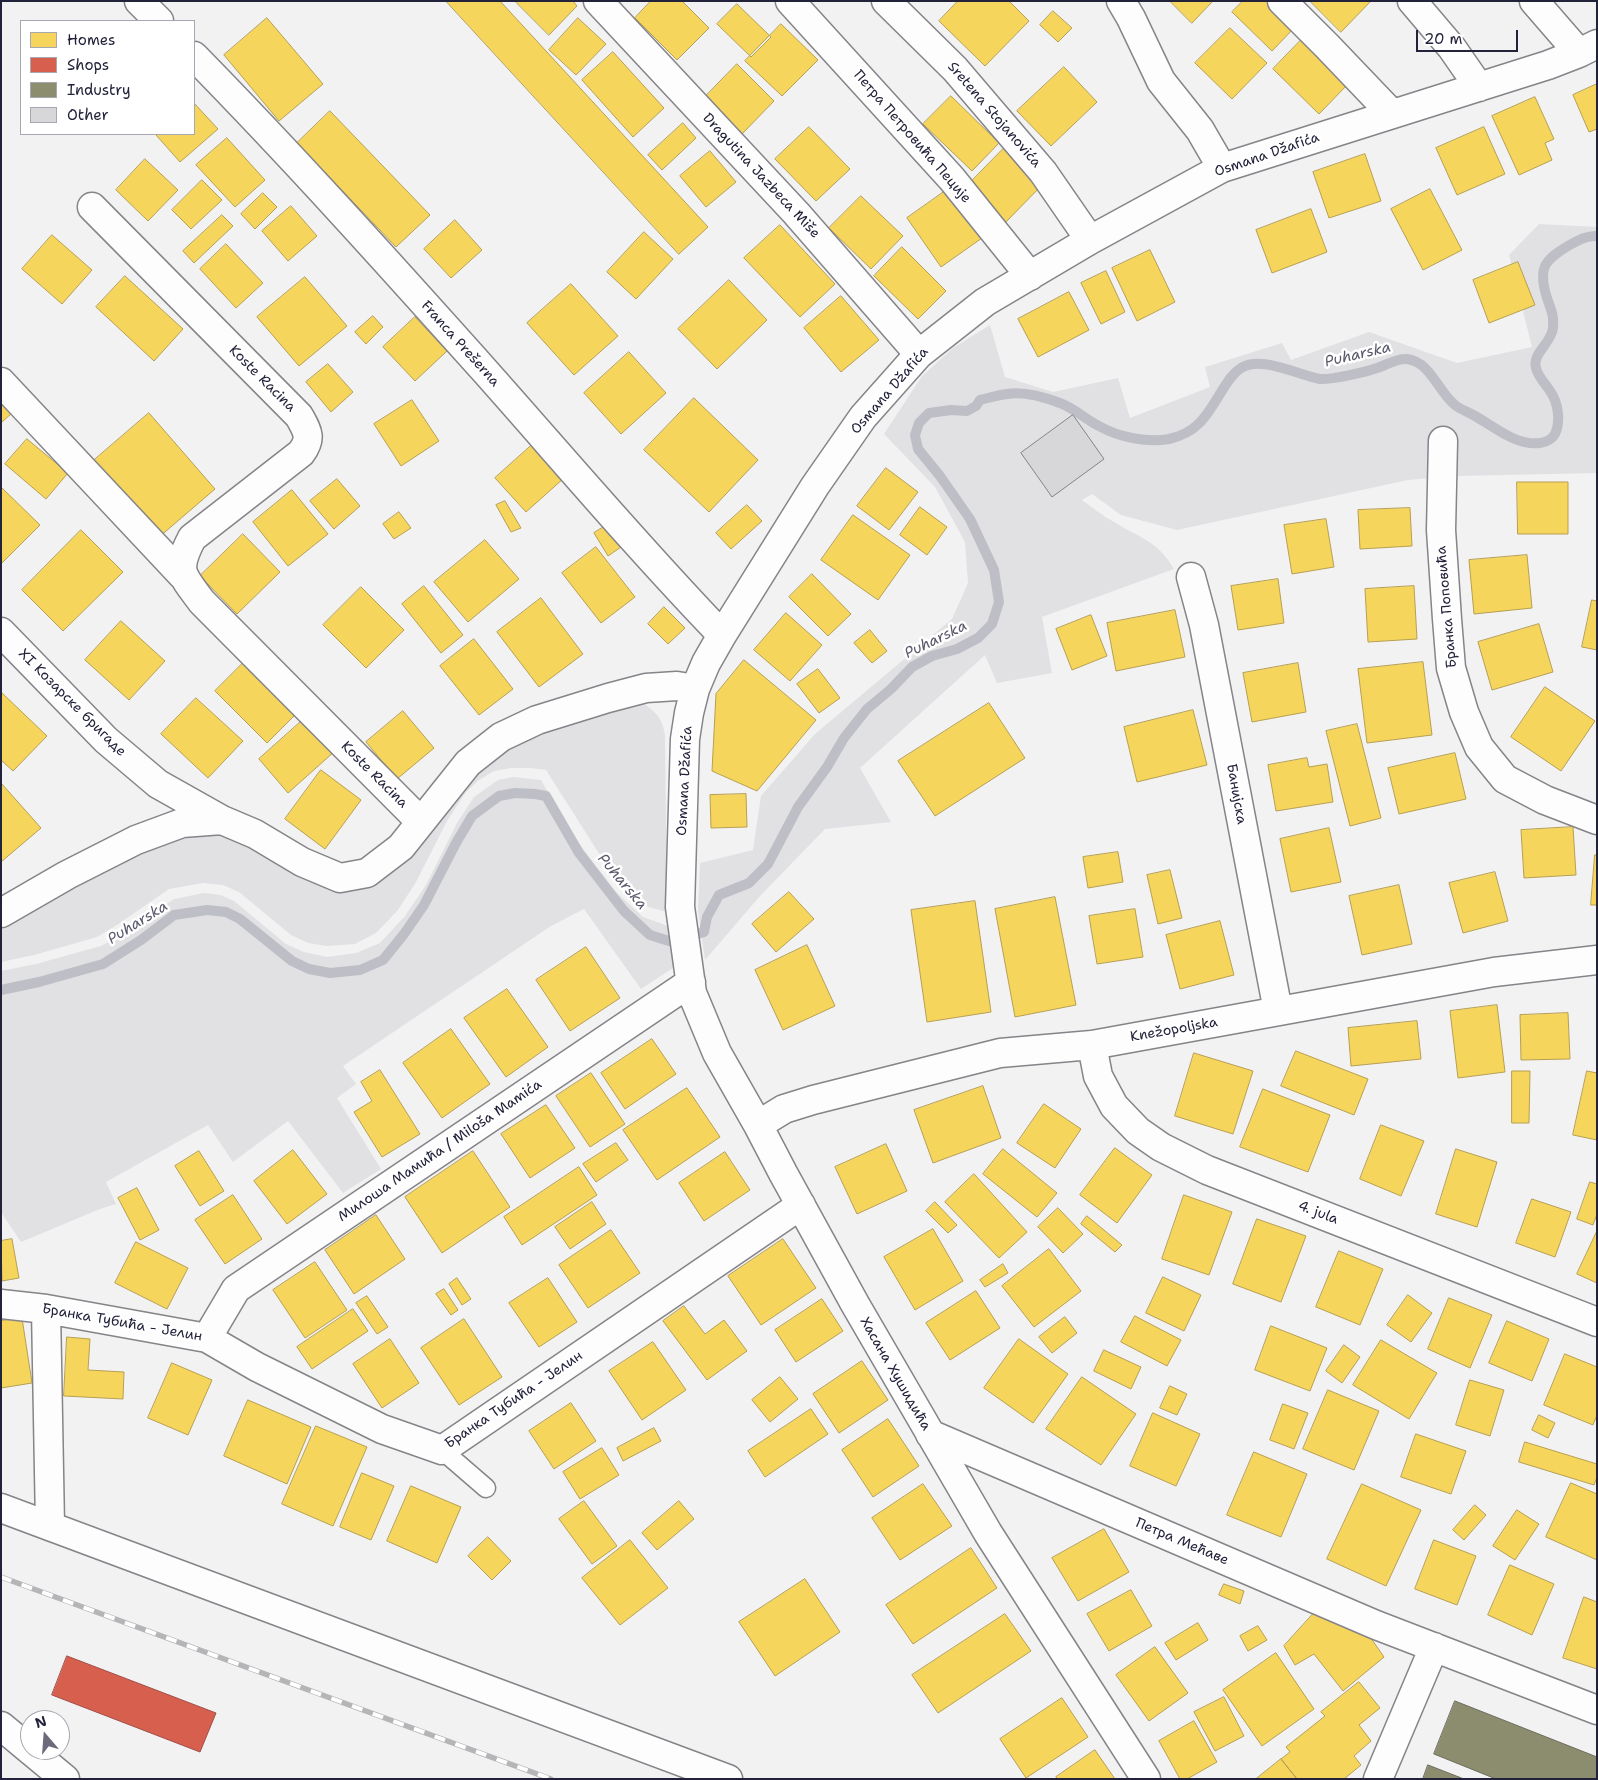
<!DOCTYPE html>
<html>
<head>
<meta charset="utf-8">
<style>
  body { margin:0 }
  #map { position:relative; width:1598px; height:1780px; overflow:hidden; background:#f2f2f3; font-family:"Shantell Sans",sans-serif }
  canvas { display:block }
  .frame { position:absolute; inset:0; border:2px solid #22223b; pointer-events:none }
  .legend { position:absolute; left:20px; top:20px; width:175px; height:115px; box-sizing:border-box; background:#fff; border:1px solid #a7a7b1; margin:0; padding:6px 9px; list-style:none; font-size:15px; color:#22223b }
  .legend li { display:flex; align-items:center; gap:10px; height:25px }
  .legend b { width:25px; border:1px solid #a7a7b1 }
  .north { position:absolute; left:20px; top:1710px; width:50px; height:50px; box-sizing:border-box; background:#fff; border:1px solid #a7a7b1; border-radius:50%; rotate:342deg; font-size:14px; font-weight:700; line-height:20px; text-align:center; color:#22223b }
  .north::after { content:''; display:block; margin:auto; width:18px; height:22px; background:#6b6b7b; clip-path:polygon(50% 0,100% 100%,50% 72%,0 100%) }
  .scale { position:absolute; left:1416px; top:30px; width:102px; height:22px; box-sizing:border-box; border:2px solid #22223b; border-top:0; padding-left:6px; font-size:15px; line-height:18px; white-space:nowrap; color:#22223b; -webkit-text-stroke:4px #fff; paint-order:stroke }
</style>
</head>
<body>
<div id="map">
<canvas width="1598" height="1780"></canvas>
<div class="frame"></div>
<ul class="legend">
<li><b style="height:14px;background:#f6d55c"></b>Homes</li>
<li><b style="height:14px;background:#d6604d"></b>Shops</li>
<li><b style="height:14px;background:#8c8c6e"></b>Industry</li>
<li><b style="height:14px;background:#d7d7d9"></b>Other</li>
</ul>
<div class="north">N</div>
<div class="scale">20 m</div>
</div>
<script>
const c = document.querySelector('canvas').getContext('2d');
c.lineJoin = 'round';
function fillPath(path, color) { c.fillStyle = color; c.fill(path, 'evenodd'); }
function strokePath(path, color, width, dash) { c.strokeStyle = color; c.lineWidth = width; c.lineCap = dash ? 'butt' : 'round'; c.setLineDash(dash || []); c.stroke(path); }
function label(font, color, halo, rows, align = 'center') {
  c.font = font + ' "Shantell Sans",sans-serif'; c.lineWidth = 5; c.setLineDash([]); c.textBaseline = 'middle'; c.strokeStyle = halo; c.fillStyle = color; for (const [text, x, y, turn = 0] of rows) {
    c.save(); c.translate(x, y); c.rotate((+turn || 0) * Math.PI / 180); c.textAlign = isNaN(turn) ? turn : align; if (halo) c.strokeText(text, 0, 0); c.fillText(text, 0, 0); c.restore();
  }
}
const green = new Path2D(`
  M1539 224 1597 227V473L1456 476 1408 480 1177 530 1121 515 1092 494 1082 500C1093 508 1103 516 1114 522 1140 538 1158 541 1174 569L1042 617 1052 673 997 683 985 655 860 768 891 822 825 829 760 896 705 960 698 911 700 863 753 850 761 796 815 734 952 619 968 583 965 542 935 487 884 434 922 376 953 348 990 325 1005 377 1053 392 1118 378 1130 418 1210 387 1205 367 1282 343 1291 360 1369 332 1457 363 1532 347 1509 255Z
  M637 699C653 710 662 715 665 735L667 912 648 907 625 887 598 852 546 770 531 768H511L494 771 479 780 466 792 447 821 416 882 398 910 376 933 355 944 327 946 308 943 291 935 239 892 223 885 203 883 169 889 117 925 97 937 34 955 1 962V909L140 844 227 829 350 878 502 741Z
  M513 777 541 780 572 834 616 892 643 917 668 926 676 966 641 989 584 909 551 926 343 1066 356 1084 337 1098 381 1169 343 1193 288 1121 233 1162 208 1125 106 1182 116 1204 100 1209 21 1242 1 1212V971L36 964 101 946 123 934 174 899 204 893 220 895 234 901 286 944 304 952 327 957 356 953 380 943 405 916 426 885 457 823 474 797 498 780Z`);
const homes = new Path2D(`
  M446 1H500L708 227 679 254Z
  M515 1H573L577 6 549 35Z
  M651 1H682L709 28 677 60 635 18Z
  M958 1H1009L1029 21 985 66 939 21Z
  M1170 1H1213L1192 23Z
  M1243 1H1267L1294 28 1272 51 1232 12Z
  M1310 1H1371L1341 32Z
  M737 4 771 37 751 57 717 24Z
  M1053 11 1072 28 1058 42 1040 25Z
  M267 18 323 84 279 121 224 55Z
  M578 18 606 44 576 75 549 50Z
  M781 24 818 60 782 96 745 61Z
  M1230 28 1267 63 1232 99 1195 63Z
  M1303 38 1349 83 1319 114 1273 69Z
  M613 52 664 108 633 137 582 80Z
  M737 64 774 101 742 134 705 97Z
  M1064 67 1097 102 1051 146 1017 111Z
  M1597 84V129L1589 132 1573 95Z
  M951 96 999 143 972 171 923 124Z
  M1535 97 1554 139 1545 143 1552 160 1519 175 1492 116Z
  M194 103 218 129 180 162 156 135 157 134H194Z
  M330 111 430 215 396 247 297 143Z
  M683 123 696 138 662 170 648 155Z
  M809 127 850 169 816 201 775 159Z
  M1484 127 1505 174 1457 195 1436 148Z
  M227 138 265 180 235 207 196 165Z
  M1007 145 1045 182 1004 224 966 187Z
  M710 151 736 182 706 207 680 176Z
  M1365 154 1381 201 1329 218 1313 172Z
  M145 159 178 190 148 221 116 190Z
  M202 180 222 200 191 229 172 210Z
  M948 189 982 238 941 267 907 218Z
  M1430 189 1462 250 1423 270 1391 209Z
  M263 193 277 207 255 229 241 214Z
  M861 196 903 236 871 269 829 228Z
  M291 206 317 236 288 261 262 231Z
  M1311 209 1327 252 1272 273 1256 230Z
  M222 215 233 226 194 263 183 251Z
  M455 220 482 250 451 278 424 249Z
  M780 225 835 284 800 317 744 258Z
  M644 232 673 259 636 299 607 272Z
  M52 235 92 270 62 304 22 269Z
  M226 244 263 283 236 308 200 269Z
  M902 247 946 291 918 319 874 276Z
  M1150 250 1175 302 1137 321 1112 268Z
  M1518 262 1535 305 1489 323 1473 280Z
  M1106 271 1125 312 1101 324 1081 283Z
  M125 276 183 329 154 361 96 307Z
  M305 277 347 326 299 366 257 317Z
  M729 280 767 320 717 369 678 329Z
  M571 284 618 336 574 375 527 323Z
  M1069 292 1089 330 1038 357 1018 319Z
  M841 296 879 340 841 372 804 328Z
  M373 316 383 327 366 344 355 332Z
  M415 317 447 351 415 381 383 347Z
  M629 352 666 393 621 434 584 393Z
  M328 364 353 392 331 412 306 382Z
  M694 398 758 460 709 512 644 450Z
  M1 399 13 412 1 423Z
  M412 400 439 441 401 466 374 424Z
  M149 413 215 489 158 538 92 462Z
  M27 439 68 473 46 499 5 464Z
  M533 444 564 478 526 512 495 478Z
  M886 468 918 492 889 530 857 506Z
  M337 479 360 506 334 529 310 501Z
  M1517 482H1568V534H1518Z
  M1 487 40 525 1 564Z
  M292 490 328 534 288 566 253 522Z
  M505 501 521 528 511 532 496 505Z
  M747 505 762 521 731 549 716 533Z
  M920 507 947 527 927 555 900 535Z
  M1410 508 1412 546 1360 549 1358 510Z
  M399 512 411 528 394 539 383 524Z
  M853 515 910 555 878 600 821 560Z
  M1326 519 1334 567 1292 574 1284 525Z
  M607 525 621 547 608 556 594 533Z
  M81 530 123 572 63 631 22 590Z
  M243 534 280 572 237 614 200 576Z
  M485 540 519 579 468 622 434 582Z
  M596 547 635 597 601 623 562 573Z
  M1527 555 1532 608 1474 614 1469 560Z
  M812 574 851 614 828 636 789 597Z
  M1278 579 1284 623 1238 630 1231 586Z
  M424 586 463 635 441 653 402 604Z
  M1414 586 1417 639 1368 642 1365 589Z
  M361 587 404 630 366 668 323 625Z
  M541 598 583 654 539 687 497 632Z
  M1592 600 1597 601V650L1582 647Z
  M664 607 685 628 668 644 648 624Z
  M1175 610 1185 657 1116 671 1107 623Z
  M786 613 822 645 790 681 754 650Z
  M1091 615 1107 656 1072 670 1056 629Z
  M121 621 165 661 129 700 85 660Z
  M1539 624 1553 672 1492 690 1478 642Z
  M870 630 887 651 872 663 854 643Z
  M474 639 513 689 479 715 440 666Z
  M744 660 816 720 757 791 712 771 716 694Z
  M244 662 296 714 267 743 215 691Z
  M1423 662 1432 735 1367 743 1358 669Z
  M1298 663 1306 712 1252 722 1243 673Z
  M818 669 840 698 819 713 797 684Z
  M1545 687 1595 721 1561 771 1511 737Z
  M1 692 47 736 13 771 1 760Z
  M196 698 243 741 208 778 161 734Z
  M989 703 1025 758 935 816 898 761Z
  M1193 710 1207 765 1137 782 1124 727Z
  M403 711 434 748 397 779 366 742Z
  M305 718 335 751 288 793 259 759Z
  M1357 724 1381 818 1350 826 1326 731Z
  M1455 753 1466 799 1399 814 1388 768Z
  M1307 758 1309 767 1327 764 1333 802 1276 811 1268 765Z
  M321 770 361 800 325 849 285 819Z
  M1 783 41 828 1 862Z
  M746 794 747 827 711 828 710 795Z
  M1573 827 1576 875 1524 878 1521 830Z
  M1329 828 1341 882 1291 892 1280 839Z
  M1118 852 1123 882 1088 888 1083 857Z
  M1595 855H1597V905H1591Z
  M1170 870 1182 918 1158 924 1147 875Z
  M1495 872 1508 921 1463 933 1449 883Z
  M1399 885 1412 944 1362 955 1349 896Z
  M789 892 814 919 776 952 752 924Z
  M1055 897 1076 1005 1015 1017 995 909Z
  M975 901 991 1012 927 1022 911 910Z
  M1135 909 1143 957 1097 964 1089 916Z
  M1220 921 1234 975 1180 989 1166 935Z
  M807 945 835 1006 783 1030 755 970Z
  M586 947 620 998 570 1031 536 980Z
  M507 989 548 1047 506 1077 464 1018Z
  M1497 1005 1505 1072 1458 1078 1450 1011Z
  M1568 1013 1570 1059 1521 1060 1520 1015Z
  M1417 1021 1421 1059 1351 1066 1348 1028Z
  M451 1029 490 1084 442 1118 403 1063Z
  M652 1039 676 1074 625 1109 601 1073Z
  M1296 1051 1368 1079 1354 1115 1281 1086Z
  M1194 1053 1253 1071 1233 1134 1175 1116Z
  M380 1070 420 1134 382 1157 354 1112 372 1101 361 1082Z
  M1512 1071H1530L1529 1123H1512Z
  M1587 1071 1597 1073V1140L1573 1135Z
  M591 1073 625 1124 590 1147 556 1096Z
  M983 1086 1001 1138 933 1163 914 1110Z
  M687 1088 720 1137 657 1180 623 1130Z
  M1263 1089 1330 1115 1308 1172 1240 1147Z
  M1044 1104 1081 1129 1055 1168 1017 1143Z
  M546 1105 575 1148 530 1178 501 1134Z
  M1381 1125 1424 1141 1401 1196 1360 1179Z
  M616 1143 628 1160 596 1182 583 1164Z
  M886 1144 907 1191 857 1214 835 1167Z
  M1115 1148 1152 1175 1117 1223 1080 1195Z
  M1003 1149 1057 1193 1037 1217 983 1174Z
  M1456 1149 1497 1162 1477 1227 1436 1214Z
  M293 1150 327 1194 287 1224 254 1181Z
  M199 1151 224 1191 200 1206 175 1166Z
  M473 1151 510 1207 442 1253 405 1197Z
  M725 1152 750 1190 704 1221 679 1183Z
  M579 1167 597 1195 522 1245 504 1217Z
  M974 1174 1027 1232 999 1258 945 1202Z
  M1590 1182 1597 1184V1214L1593 1225 1577 1219Z
  M137 1188 159 1230 140 1240 118 1198Z
  M233 1195 262 1239 225 1264 195 1220Z
  M1184 1195 1232 1212 1209 1275 1162 1259Z
  M1532 1199 1571 1212 1555 1257 1516 1243Z
  M592 1202 606 1224 570 1249 555 1227Z
  M935 1202 957 1225 948 1233 926 1211Z
  M1058 1208 1083 1234 1063 1253 1038 1227Z
  M376 1215 405 1259 354 1294 325 1250Z
  M1087 1216 1122 1245 1115 1252 1081 1224Z
  M1257 1219 1306 1236 1281 1302 1233 1284Z
  M933 1229 963 1281 915 1310 884 1257Z
  M611 1230 640 1273 588 1308 559 1265Z
  M1597 1231V1283L1577 1274Z
  M12 1239 19 1278 2 1281 1 1241Z
  M783 1239 816 1288 761 1325 728 1276Z
  M136 1242 188 1268 167 1309 115 1283Z
  M1049 1249 1081 1291 1034 1327 1002 1286Z
  M1339 1251 1383 1269 1360 1325 1316 1307Z
  M315 1262 347 1310 305 1338 273 1290Z
  M1003 1264 1008 1273 985 1287 980 1280Z
  M1163 1277 1201 1295 1184 1331 1146 1313Z
  M457 1278 471 1299 462 1305 449 1284Z
  M548 1278 577 1322 539 1347 509 1303Z
  M444 1289 458 1310 451 1315 436 1294Z
  M976 1291 1000 1328 950 1360 926 1323Z
  M1408 1295 1432 1313 1411 1342 1387 1325Z
  M367 1296 388 1327 377 1334 356 1303Z
  M1449 1298 1492 1315 1470 1368 1428 1349Z
  M822 1299 843 1331 796 1362 775 1330Z
  M684 1306 705 1334 724 1320 747 1351 707 1380 663 1321Z
  M353 1309 368 1331 312 1369 297 1347Z
  M1135 1316 1181 1340 1167 1366 1121 1342Z
  M1065 1317 1077 1333 1052 1353 1039 1337Z
  M22 1318 32 1383 1 1388V1321Z
  M464 1319 502 1377 459 1405 421 1348Z
  M1507 1321 1549 1339 1532 1381 1489 1363Z
  M1271 1326 1327 1348 1310 1391 1255 1370Z
  M67 1337 90 1339 88 1370 124 1372 123 1399 64 1396Z
  M390 1339 419 1383 382 1408 353 1364Z
  M1019 1339 1068 1374 1033 1423 984 1388Z
  M1381 1340 1437 1373 1409 1419 1353 1385Z
  M653 1342 686 1390 642 1420 609 1371Z
  M1344 1345 1360 1357 1342 1383 1326 1371Z
  M1104 1350 1141 1367 1131 1389 1094 1371Z
  M1565 1354 1597 1367V1415L1593 1425 1544 1405Z
  M862 1361 888 1400 839 1433 813 1394Z
  M172 1363 212 1380 188 1435 148 1418Z
  M780 1377 798 1399 770 1422 752 1400Z
  M1082 1377 1136 1414 1101 1465 1046 1429Z
  M1470 1380 1504 1390 1490 1436 1456 1425Z
  M1170 1386 1187 1394 1177 1415 1160 1408Z
  M1328 1390 1379 1411 1354 1470 1303 1449Z
  M248 1400 311 1427 287 1484 224 1456Z
  M571 1403 596 1441 554 1469 529 1431Z
  M1283 1404 1308 1413 1294 1449 1270 1440Z
  M811 1409 828 1434 765 1477 748 1451Z
  M1153 1413 1200 1434 1176 1486 1130 1466Z
  M1539 1415 1555 1423 1548 1438 1532 1430Z
  M888 1419 919 1466 873 1497 842 1450Z
  M316 1426 367 1447 333 1526 282 1504Z
  M654 1428 661 1441 623 1461 617 1448Z
  M1416 1434 1466 1451 1451 1494 1401 1477Z
  M1525 1442 1597 1464V1477L1594 1485 1519 1462Z
  M602 1448 619 1475 580 1499 563 1472Z
  M1254 1452 1307 1474 1281 1537 1227 1515Z
  M362 1473 394 1486 371 1540 340 1527Z
  M1571 1483 1597 1494V1560L1546 1537Z
  M923 1484 952 1526 900 1560 872 1518Z
  M1362 1484 1421 1510 1386 1586 1327 1559Z
  M411 1486 461 1507 437 1563 387 1541Z
  M584 1501 617 1546 592 1564 559 1519Z
  M679 1501 694 1519 657 1550 642 1533Z
  M1475 1505 1486 1515 1464 1540 1453 1530Z
  M1517 1510 1539 1524 1515 1560 1493 1546Z
  M1104 1529 1129 1572 1078 1601 1052 1558Z
  M488 1537 511 1561 492 1580 468 1556Z
  M630 1540 668 1588 620 1625 582 1578Z
  M1434 1540 1476 1556 1457 1605 1415 1589Z
  M971 1548 997 1588 913 1644 886 1605Z
  M1510 1565 1554 1584 1532 1635 1488 1615Z
  M805 1579 840 1632 775 1676 739 1622Z
  M1224 1584 1244 1591 1240 1604 1219 1595Z
  M1131 1590 1152 1626 1109 1651 1087 1614Z
  M1584 1597 1597 1602V1669L1563 1658Z
  M1005 1614 1031 1651 938 1713 912 1675Z
  M1313 1614 1368 1634 1384 1657 1343 1691 1314 1654 1295 1665 1284 1646Z
  M1198 1623 1208 1640 1176 1660 1165 1643Z
  M1258 1626 1267 1640 1248 1651 1240 1636Z
  M1155 1647 1188 1693 1149 1721 1116 1675Z
  M1276 1653 1314 1709 1262 1746 1223 1690Z
  M1359 1682 1380 1708 1359 1725 1371 1741 1354 1756 1361 1765 1344 1779H1297L1281 1759 1290 1752 1286 1747 1325 1716 1321 1712Z
  M1224 1697 1244 1736 1215 1751 1194 1712Z
  M1062 1698 1088 1737 1026 1778 1000 1739Z
  M1194 1721 1217 1762 1187 1779H1180L1159 1741Z
  M1095 1750 1115 1779H1058L1056 1777Z
  M1281 1759 1297 1779H1256Z`);
const shops = new Path2D(`
  M67 1656 216 1713 200 1752 52 1695Z`);
const industry = new Path2D(`
  M1455 1701 1597 1757V1779H1496L1434 1754Z
  M1428 1765 1464 1779H1423Z`);
const stream = new Path2D(`
  M1 990 39 982 103 964 141 940 174 915 207 910 226 912 240 919 292 961 309 969 330 973 360 970 383 960 404 934 424 905 456 843 472 816 499 796 515 793 535 794 546 796 579 853 624 911 650 935 672 942 704 932 707 917 719 895 749 883 768 864 798 807 827 767 844 738 867 709 891 689 912 667 932 656 957 649 978 638 992 624 999 602 994 570 970 519 940 476 918 449 915 435 919 423 929 413 951 410 967 411 976 406 980 400C989 398 998 395 1007 394 1024 391 1044 397 1060 403 1074 408 1085 419 1099 426 1118 437 1147 443 1169 439 1200 432 1208 413 1223 389 1228 381 1233 373 1241 368 1261 355 1298 375 1320 379 1331 380 1366 372 1377 368 1387 365 1396 358 1407 359 1431 362 1438 392 1455 405 1461 410 1469 412 1475 416 1495 427 1516 446 1540 443 1547 442 1552 439 1555 434 1561 421 1558 402 1550 391 1545 383 1538 377 1536 368 1532 353 1551 344 1553 328 1554 314 1551 310 1547 298 1538 269 1543 261 1568 246 1576 241 1587 235 1597 236`);
const building = new Path2D(`
  M1073 415 1104 459 1052 497 1021 453Z`);
const service = new Path2D(`
  M442 1450 486 1488`);
const minor = new Path2D(`
  M139 1 159 21
  M598 1 796 213 919 354
  M790 1 952 179 1030 276
  M886 1 955 69 1043 172 1090 240
  M1121 1 1131 18 1161 81 1200 130 1222 168
  M1282 1 1327 46 1392 114
  M1412 1 1452 48 1479 87
  M1534 1 1579 53
  M194 56C294 158 390 265 485 371 564 460 640 550 722 635
  M92 207 299 416C308 432 312 438 301 453L192 538C175 571 181 574 202 602L421 822
  M1 382 183 576
  M1443 441 1441 530 1447 619 1451 668 1464 712 1479 747 1505 779 1545 800 1597 820
  M1191 577 1204 625 1278 1011
  M1 632 106 740 158 784 222 820 255 834 302 862 340 878 367 873 401 847 468 763 501 737 537 720 608 698 646 688 677 686 695 689
  M1 913 67 875 136 840 182 823 222 820
  M1092 1045 1098 1076 1114 1106 1138 1131 1161 1147 1207 1170 1597 1322
  M758 1125 784 1109 813 1100 1000 1053 1092 1045 1494 972 1597 960
  M1 1304 46 1309 207 1338 257 1367 382 1429 442 1450 801 1205
  M46 1309 50 1526
  M207 1338 236 1289 691 982
  M930 1434 1376 1625 1597 1710
  M1 1726 30 1750
  M30 1750 65 1779
  M1146 1779 988 1533 855 1304 783 1173 758 1125 717 1053 692 993 680 907 685 739 689 713 695 689 706 663 722 635 815 486 863 417 919 354 985 302 1090 240 1222 168 1548 65 1579 53 1597 44
  M1378 1779 1434 1647`);
const primary = new Path2D(`
  M1 1508 728 1779`);
const rail = new Path2D(`
  M1 1577 551 1779`);
const streetNames = [
  ["Sretena Stojanovića",994,115,49],
  ["Петра Петровића Пеције",912,137,49],
  ["Osmana Džafića",1267,155,-19],
  ["Dragutina Jazbeca Miše",761,176,47],
  ["Franca Prešerna",460,344,48],
  ["Koste Racina",262,379,45],
  ["Osmana Džafića",890,391,-49],
  ["Бранка Поповића",1447,607,-95],
  ["XI Козарске бригаде",72,703,45],
  ["Koste Racina",374,775,45],
  ["Osmana Džafića",685,781,-87],
  ["Банијска",1236,794,80],
  ["Knežopoljska",1174,1030,-10],
  ["Милоша Мамића / Miloša Mamića",440,1151,-34],
  ["4. jula",1318,1213,21],
  ["Бранка Тубића - Јелин",122,1323,10],
  ["Хасана Хушидића",895,1374,60],
  ["Бранка Тубића - Јелин",514,1400,-34],
  ["Петра Мећаве",1182,1542,23]
];
const waterNames = [
  ["Puharska",1358,355,-13],
  ["Puharska",936,640,-26],
  ["Puharska",622,882,50],
  ["Puharska",138,923,-32]
];
fillPath(green, '#e1e1e4');
fillPath(homes, '#f6d55c');
strokePath(homes, '#b69f52', 1);
fillPath(shops, '#d6604d');
strokePath(shops, '#a04d48', 1);
fillPath(industry, '#8c8c6e');
strokePath(industry, '#6c6c5f', 1);
strokePath(stream, '#bebec6', 10);
fillPath(building, '#d7d7d9');
strokePath(building, '#848489', 1);
strokePath(service, '#848489', 21);
strokePath(minor, '#848489', 31);
strokePath(primary, '#848489', 31);
strokePath(service, '#fdfdfd', 18);
strokePath(minor, '#fdfdfd', 28);
strokePath(primary, '#fdfdfd', 28);
strokePath(rail, '#b5b5b8', 5.5);
strokePath(rail, '#fff', 4, [11]);
label('14px', '#22223b', '#fff', streetNames);
label('italic 15px', '#58586b', '#fff', waterNames);
</script>
</body>
</html>
